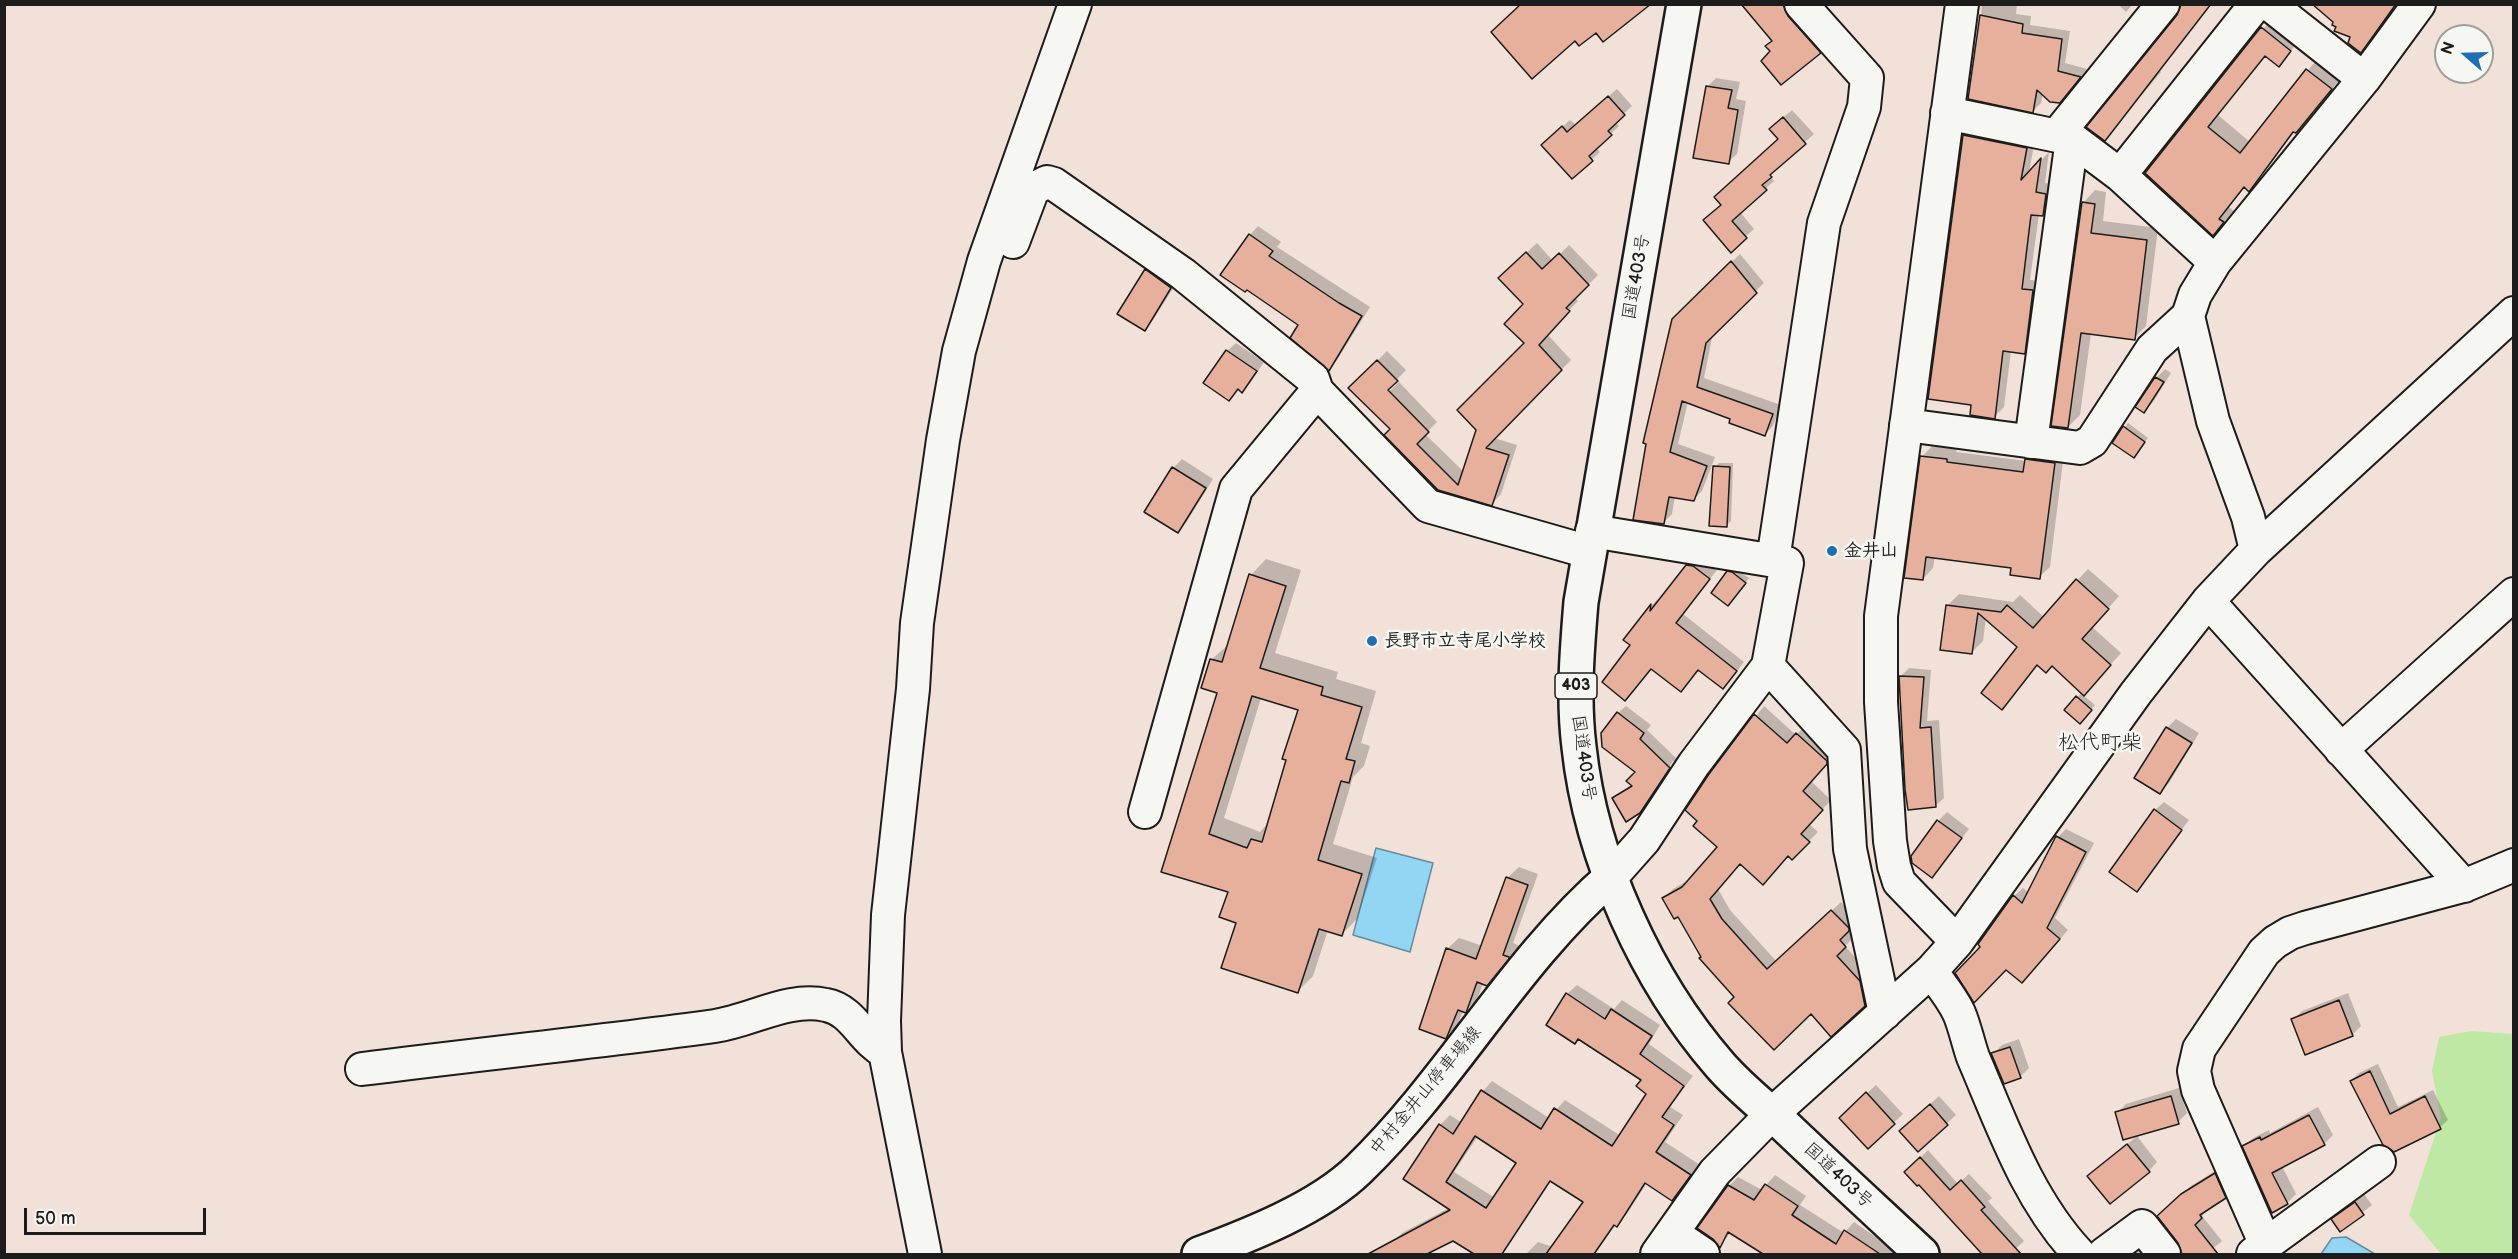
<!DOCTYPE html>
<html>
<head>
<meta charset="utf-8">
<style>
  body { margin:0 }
  #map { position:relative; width:2518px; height:1259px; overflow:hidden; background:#f2e1d8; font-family:"Balsamiq Sans",sans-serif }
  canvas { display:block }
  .frame { position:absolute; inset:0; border:6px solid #1c1c1c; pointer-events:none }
  .north { position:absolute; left:2434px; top:24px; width:60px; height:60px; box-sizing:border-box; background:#f6f6f2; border:2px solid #9f9f9c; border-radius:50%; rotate:290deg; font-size:16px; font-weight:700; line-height:24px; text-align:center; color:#1c1c1c }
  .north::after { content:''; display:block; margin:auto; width:21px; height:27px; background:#1f6fb2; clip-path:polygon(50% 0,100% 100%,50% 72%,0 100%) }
  .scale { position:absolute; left:24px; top:1208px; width:182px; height:27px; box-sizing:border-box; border:3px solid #1c1c1c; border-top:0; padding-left:8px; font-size:18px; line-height:21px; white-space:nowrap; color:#1c1c1c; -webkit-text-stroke:4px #f6f6f2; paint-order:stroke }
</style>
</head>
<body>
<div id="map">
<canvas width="2518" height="1259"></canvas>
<div class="frame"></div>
<div class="north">N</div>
<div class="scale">50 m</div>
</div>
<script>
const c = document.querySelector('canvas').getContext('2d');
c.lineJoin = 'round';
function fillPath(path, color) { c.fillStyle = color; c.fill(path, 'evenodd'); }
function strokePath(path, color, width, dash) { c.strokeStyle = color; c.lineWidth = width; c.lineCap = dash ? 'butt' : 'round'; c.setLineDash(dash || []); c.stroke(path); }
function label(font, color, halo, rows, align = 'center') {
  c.font = font + ' "Balsamiq Sans","Klee One",sans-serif'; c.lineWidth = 5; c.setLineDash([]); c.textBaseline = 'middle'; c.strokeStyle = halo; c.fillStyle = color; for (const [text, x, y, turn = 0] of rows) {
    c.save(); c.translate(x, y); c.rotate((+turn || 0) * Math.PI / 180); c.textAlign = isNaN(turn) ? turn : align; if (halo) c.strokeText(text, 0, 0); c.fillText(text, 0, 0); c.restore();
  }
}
const green = new Path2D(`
  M2471 1031 2513 1034V1254H2441L2409 1215 2441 1117 2432 1071 2439 1037Z`);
const water = new Path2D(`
  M1376 848 1433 863 1410 952 1353 935Z
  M2346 1237 2375 1254H2321L2332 1238Z`);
const shadow = new Path2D(`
  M1743 4H1794L1828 44 1820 52 1772 51 1774 40Z
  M1982 4H2017L2016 14 2031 16 2030 25 2070 31 2065 63 2087 69 2068 93H2043L2041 103 2033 111 1979 40Z
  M2118 4H2133L2126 12Z
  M2182 4H2211L2159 70 2161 72 2105 139 2178 16Z
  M2342 4H2398L2360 51Z
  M2273 17 2301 39 2278 65 2266 55 2218 115 2250 142 2318 58 2342 77 2307 120 2295 131 2260 178 2249 189 2245 187 2229 207 2234 211 2213 234 2147 173Z
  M1716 78 1740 82 1736 99 1746 101 1737 154 1728 162 1707 87Z
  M1617 89 1632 106 1615 122 1619 126 1596 148 1600 152 1572 177 1551 137 1570 120 1576 125Z
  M1792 110 1814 134 1778 166 1770 176 1774 181 1740 212 1754 229 1731 250 1722 204 1779 139V121Z
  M1974 126 2035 139 2029 173 2049 152 2045 183 2055 184 2052 205 2043 215 2039 214 2030 280 2042 281 2034 343 2024 353 2011 351 2004 407 1994 417 1964 135Z
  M2095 190 2106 192 2103 221 2158 228 2146 326 2134 338 2091 333 2080 415 2068 427 2083 203Z
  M1258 226 1281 242 1277 247 1370 307 1337 360 1329 369 1300 324 1247 288 1250 235Z
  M1537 243 1553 261 1569 245 1598 275 1575 298 1578 301 1547 334 1571 360 1494 438 1517 445 1501 494 1492 504 1438 489 1392 429 1350 388 1387 351 1406 370 1382 395 1384 397 1399 382 1437 422 1425 434 1464 472 1526 342 1525 304 1510 268Z
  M1740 254 1764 283 1713 333 1704 378 1781 405 1773 426 1765 434 1732 418 1688 402 1678 444 1715 457 1702 491 1694 499 1675 496 1672 514 1664 522 1673 319Z
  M1155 262 1179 279 1153 320 1145 329 1146 270Z
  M1236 343 1264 362 1251 382 1242 391 1239 388 1229 399 1227 351Z
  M2165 369 2171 373 2153 402 2144 411 2156 378Z
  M2128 423 2148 438 2137 452 2114 442Z
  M1932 446 1957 449 1956 452 2026 461 2037 449 2064 453 2050 567 2039 577 2012 567 1935 557 1933 568 1923 579 1922 457Z
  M1182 459 1213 479 1186 523 1178 531 1173 468Z
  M1719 463H1733L1731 521 1727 525 1715 467Z
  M1695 557 1701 558 1717 570 1683 614 1744 662 1731 679 1699 669 1652 668 1625 699 1632 645 1625 639 1652 605 1658 599 1657 604Z
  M1266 559 1301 570 1275 653 1338 672 1336 679 1376 691 1361 743 1370 746 1364 766 1353 777 1333 844 1377 858 1357 919 1341 935 1328 930 1313 976 1297 992 1238 922 1230 891 1163 871 1219 692 1211 660 1229 644 1251 575ZM1261 698 1299 709 1288 759 1268 823 1260 832 1224 818Z
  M1732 568 1749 578 1732 600 1728 572Z
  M2088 569 2119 596 2092 627 2121 653 2083 695 2095 705 2080 722 2066 710 2082 692 2052 665 2038 664 2002 708 2019 647 1986 618 1983 641 1971 653 1947 606 1959 594 2013 602 2020 595 2044 617Z
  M1909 668 1931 670 1927 721 1939 720 1944 798 1935 806 1901 676Z
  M1626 706 1651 725 1647 730 1677 759 1675 762 1673 761 1641 809 1614 798 1632 784 1637 772 1618 713Z
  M1764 706 1796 735 1806 725 1835 753 1811 781 1831 800 1809 824 1818 832 1792 858 1789 855 1741 863 1718 889 1730 910 1777 962 1841 902 1857 919 1848 930 1854 937 1845 946 1868 972 1873 996 1864 1005 1811 1011 1736 997 1702 957 1679 915 1664 898 1673 889 1690 879 1719 847 1700 821 1710 775Z
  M2176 719 2199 733 2169 783 2160 792 2136 778 2167 728Z
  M2164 802 2189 820 2137 890 2155 810Z
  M1947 812 1969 829 1932 876 1938 821Z
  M2066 829 2094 843 2055 918 2068 930 2031 973 1983 947 2014 896 2023 888 2029 893 2058 837Z
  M1519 867 1538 874 1513 943 1520 946 1498 973 1486 984 1483 983 1477 1000 1465 1011H1463L1457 1026 1446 1037 1447 949 1459 938 1483 946 1507 878Z
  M1577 985 1614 1009 1622 1000 1660 1025 1649 1044 1693 1076 1670 1107 1683 1115 1665 1142 1700 1165 1682 1190 1672 1199 1647 1183 1626 1215 1616 1224 1595 1254H1526L1538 1242 1553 1247 1585 1202 1554 1172 1494 1254H1477L1453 1239 1424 1254H1369L1394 1241 1402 1233 1449 1208 1405 1179 1440 1125 1450 1115 1462 1123 1483 1091 1492 1081 1549 1118 1565 1100 1621 1136 1648 1094 1643 1080 1567 994ZM1478 1136 1518 1162 1495 1198 1454 1172Z
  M2348 993 2361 1026 2352 1035 2293 1020 2302 1011Z
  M2019 1039 2029 1068 2020 1077 1993 1054 2002 1045Z
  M2378 1064 2398 1107 2433 1090 2448 1120 2440 1127 2394 1150 2351 1081 2359 1073Z
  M1876 1085 1903 1114 1868 1147 1849 1110Z
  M2179 1088 2187 1113 2178 1122 2117 1113 2126 1104Z
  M1939 1096 1956 1115 1918 1150 1910 1123Z
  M2318 1107 2333 1135 2324 1144 2282 1166 2296 1194 2287 1203 2244 1146 2253 1138 2269 1130 2270 1133Z
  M2137 1136 2157 1162 2149 1171 2089 1176Z
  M1928 1150 1958 1184 1969 1174 1992 1198 1988 1201 2024 1241 2010 1254H1984L1919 1183 1906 1172Z
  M2223 1166 2233 1189 2208 1208 2202 1216 2222 1241 2206 1254H2183V1250L2159 1216 2191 1186Z
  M1775 1175 1806 1196 1800 1205 1844 1233 1854 1222 1900 1254H1766L1731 1232 1720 1246 1729 1186 1738 1177 1762 1190Z
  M2364 1194 2372 1205 2340 1230 2333 1220Z
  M2147 1244 2157 1254H2132Z`);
const building = new Path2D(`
  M1521 4H1651L1603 42 1596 33 1579 46 1575 41 1532 79 1491 32Z
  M1741 4H1783L1788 16 1821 53 1781 85 1761 61 1770 51 1765 46 1772 41Z
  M2181 4H2211L2105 141 2086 127 2177 15Z
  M2312 4H2396L2361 53 2348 43 2350 37 2334 31 2336 27 2332 25 2333 22Z
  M1980 15 2023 24 2022 33 2062 39 2058 71 2081 77 2060 103 2050 102 2037 90 2033 113 1968 99Z
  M2261 27 2291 51 2279 67 2265 56 2208 127 2240 153 2306 69 2332 89 2296 133 2293 132 2249 192 2244 187 2219 219 2224 222 2213 236 2145 173Z
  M1706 86 1732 90 1728 108 1738 110 1729 164 1693 158Z
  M1608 96 1625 115 1608 131 1612 135 1589 156 1593 161 1572 179 1541 145 1562 126 1567 132Z
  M1783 117 1806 144 1770 175 1772 177 1762 185 1767 190 1732 221 1747 238 1731 253 1703 220 1721 205 1714 197 1778 139 1769 129Z
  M1963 135 2027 148 2021 180 2041 158 2036 192 2046 194 2043 216 2031 215 2022 289 2033 290 2025 354 2003 351 1995 419 1970 415 1971 405 1928 399Z
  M2082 202 2095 204 2091 233 2147 240 2135 340 2081 333 2068 428 2051 426Z
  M1249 234 1273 251 1269 256 1339 303 1362 316 1329 371 1290 338 1298 325 1247 290 1245 292 1220 275Z
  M1526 252 1542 269 1559 253 1589 285 1566 308 1570 311 1539 345 1562 370 1486 448 1509 455 1492 506 1438 490 1384 435 1390 429 1348 388 1377 360 1398 381 1388 390 1429 432 1417 444 1458 485 1476 430 1457 410 1524 343 1504 324 1523 304 1498 278Z
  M1731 261 1757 293 1706 343 1697 387 1773 414 1765 436 1729 423 1730 419 1682 401 1670 452 1707 466 1694 501 1669 497 1664 524 1633 520 1646 444 1643 443 1672 319Z
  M1145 269 1171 288 1145 331 1117 314Z
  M1226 350 1257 371 1242 393 1238 389 1229 401 1203 383Z
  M2155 377 2164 382 2144 413 2135 407Z
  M2123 426 2145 442 2134 458 2112 443Z
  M1920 456 1947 459V462L2023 472 2025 459 2055 463 2040 579 2010 575 2011 568 1926 557 1923 580 1904 578Z
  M1713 466 1730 467 1727 527 1709 526Z
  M1172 467 1206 488 1178 533 1144 512Z
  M1686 565 1693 566 1710 579 1676 623 1737 671 1723 689 1698 670 1681 692 1651 669 1625 701 1602 682 1630 645 1623 640 1651 604 1650 611Z
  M1727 571 1732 572 1746 583 1728 606 1711 593Z
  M1249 574 1286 586 1260 668 1323 687 1321 695 1362 707 1346 759 1355 761 1349 783 1341 781 1318 860 1362 874 1342 936 1319 929 1298 993 1221 968 1236 923 1219 917 1228 892 1161 872 1217 693 1201 688 1210 659 1222 662ZM1252 696 1298 710 1282 759 1286 760 1262 842 1251 839 1247 848 1209 834Z
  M2076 579 2109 609 2082 639 2111 665 2084 696 2052 666 2046 673 2037 665 2002 710 1981 693 2017 647 1978 613 1972 654 1940 650 1946 605 2001 612 2007 605 2033 628Z
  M1899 676 1924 677 1920 728 1931 727 1936 807 1908 810 1905 789Z
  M2076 696 2092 710 2080 724 2064 710Z
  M1617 712 1644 733 1640 739 1670 768 1640 813 1626 822 1612 798 1632 786 1626 781 1635 772 1602 747 1601 733Z
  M1754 714 1787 743 1796 733 1827 761V764L1803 791 1823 810 1801 834 1810 842 1792 860 1788 856 1763 885 1740 864 1710 899 1722 919 1767 969 1831 910 1849 928V931L1840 940 1846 947 1837 956 1860 981 1865 1006 1831 1037 1811 1014 1774 1050 1728 1003 1734 997 1699 958 1701 957 1678 917 1674 919 1662 898 1682 887 1717 847 1693 826 1697 821 1685 810 1709 774Z
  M2166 727 2192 743 2160 794 2134 778Z
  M2154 809 2182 830 2137 892 2109 872Z
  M1937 820 1962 838 1932 878 1912 863 1911 856Z
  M2056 836 2086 852 2047 928 2060 939 2022 983 2006 970 1974 1003 1955 973 1980 947 1978 944 2013 895 2022 903Z
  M1506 877 1528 885 1503 955 1509 957V959L1487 986 1477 982 1466 1013 1458 1010 1446 1039 1419 1029 1446 948 1476 959Z
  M1566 993 1605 1019 1611 1009 1652 1036 1640 1054 1684 1086 1662 1117 1674 1125 1656 1152 1691 1175 1672 1201 1645 1183 1617 1227 1614 1225 1594 1254H1546L1583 1202 1550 1181 1502 1254H1474L1453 1241 1427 1254H1368L1450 1210 1403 1179 1439 1124 1453 1134 1481 1090 1541 1129 1554 1108 1612 1146 1646 1094 1636 1086 1641 1080 1578 1039 1575 1044 1546 1025ZM1475 1136 1516 1163 1486 1208 1446 1182Z
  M2339 1000 2353 1036 2305 1055 2291 1019Z
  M2010 1047 2021 1078 2004 1084 1991 1053Z
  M2370 1071 2390 1114 2425 1096 2441 1129 2394 1152 2383 1145 2350 1081Z
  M1866 1092 1895 1124 1868 1149 1839 1118Z
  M2171 1096 2179 1124 2123 1140 2115 1112Z
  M1930 1104 1948 1125 1918 1152 1899 1131Z
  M2309 1115 2325 1145 2272 1173 2288 1204 2272 1213 2242 1146 2260 1137 2261 1140Z
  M2127 1144 2150 1172 2110 1204 2087 1176Z
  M1920 1157 1950 1190 1961 1180 1985 1207 1981 1210 2021 1254H1982L1919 1185 1917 1186 1904 1172Z
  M2215 1173 2226 1198 2200 1215 2202 1218 2195 1225 2218 1254H2182L2178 1243 2157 1216 2181 1194Z
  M1765 1184 1798 1206 1792 1215 1836 1244 1844 1230 1880 1254H1763L1728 1232 1720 1248 1713 1239 1697 1228 1728 1185 1754 1200Z
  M2355 1202 2364 1215 2340 1232 2331 1219Z`);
const minor = new Path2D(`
  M2269 4 2364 79
  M1947 113 2072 139 2120 175 2215 262
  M2057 135 2163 4
  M2120 175 2256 4
  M1013 242 1033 189 1047 182 1054 184 1183 274 1313 379 1317 391
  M2188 316 2213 421 2248 517 2256 550
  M1906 425 2080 448 2092 441 2152 349 2188 316 2195 295 2215 262 2364 79 2419 4
  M2031 442 2072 139
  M1592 531 1787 563 1768 666 1694 764 1644 840 1612 876
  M1773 560 1824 223 1864 107 1867 78 1801 4
  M2208 601 2464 886
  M1768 666 1844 750 1850 849 1885 1013
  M2341 750 2514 594
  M1145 812 1236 489 1317 391 1428 506 1589 552
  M1957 942 1899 882 1894 866 1890 841 1881 702V616L1962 4
  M1931 971C1941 985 1952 998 1959 1013 1965 1027 1968 1043 1973 1057 2003 1127 2027 1198 2079 1254
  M362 1069C480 1054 598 1042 715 1026 753 1020 788 997 826 1005 853 1010 862 1040 885 1052
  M1672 1233 1703 1254
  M2266 1245 2198 1090 2194 1071 2199 1049 2264 952 2275 942 2290 933 2305 928 2466 885 2514 865
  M925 1254 885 1052 884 1021 888 915 913 689 917 623 943 440 959 351 984 261 1075 4
  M1657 1254 1715 1172 1772 1114 1931 971 1957 942 2136 693 2208 601 2256 550 2514 313
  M2104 1254 2142 1226 2164 1254
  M2253 1254 2379 1162`);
const major = new Path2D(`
  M1199 1254C1250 1235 1319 1208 1359 1169 1452 1079 1514 961 1612 876`);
const highway = new Path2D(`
  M1684 4 1581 602C1577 650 1573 699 1579 747 1591 859 1647 981 1720 1065 1739 1087 1762 1105 1783 1124 1829 1168 1876 1211 1922 1254`);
const markers = [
  [1832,551,6,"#1f6fb2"],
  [1372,641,6,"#1f6fb2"]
];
const shields = [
  [1576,686,42]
];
const shieldNames = [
  ["403",1576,686]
];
const streetNames = [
  ["国道403号",1637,277,-80],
  ["国道403号",1583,758,82],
  ["中村金井山停車場線",1426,1091,-50],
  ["国道403号",1838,1176,43]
];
const poiNames = [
  ["金井山",1844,551],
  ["長野市立寺尾小学校",1384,641]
];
const quarterNames = [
  ["松代町柴",2100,744]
];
fillPath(green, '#bfe8a4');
fillPath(water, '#92d6f4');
strokePath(water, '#638c9e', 1.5);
fillPath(shadow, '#0003');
fillPath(building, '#e7b09c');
strokePath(building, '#1c1c1c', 1.5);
strokePath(minor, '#1c1c1c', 36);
strokePath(major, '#1c1c1c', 38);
strokePath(highway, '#1c1c1c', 38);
strokePath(minor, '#f6f6f2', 32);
strokePath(major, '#f6f6f2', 33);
strokePath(highway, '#f6f6f2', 33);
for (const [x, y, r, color] of markers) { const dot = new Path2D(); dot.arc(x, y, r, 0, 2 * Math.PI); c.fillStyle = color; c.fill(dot); strokePath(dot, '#f6f6f2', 2); }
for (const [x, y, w] of shields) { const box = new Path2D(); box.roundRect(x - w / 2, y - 13, w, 26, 4.5); c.fillStyle = '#f6f6f2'; c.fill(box); strokePath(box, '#1c1c1c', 1.5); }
label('bold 16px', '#1c1c1c', null, shieldNames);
label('18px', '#1c1c1c', '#f6f6f2', streetNames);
label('bold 18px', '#1c1c1c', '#f6f6f2', poiNames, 'left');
label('21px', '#1c1c1c', '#f6f6f2', quarterNames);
</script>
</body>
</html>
